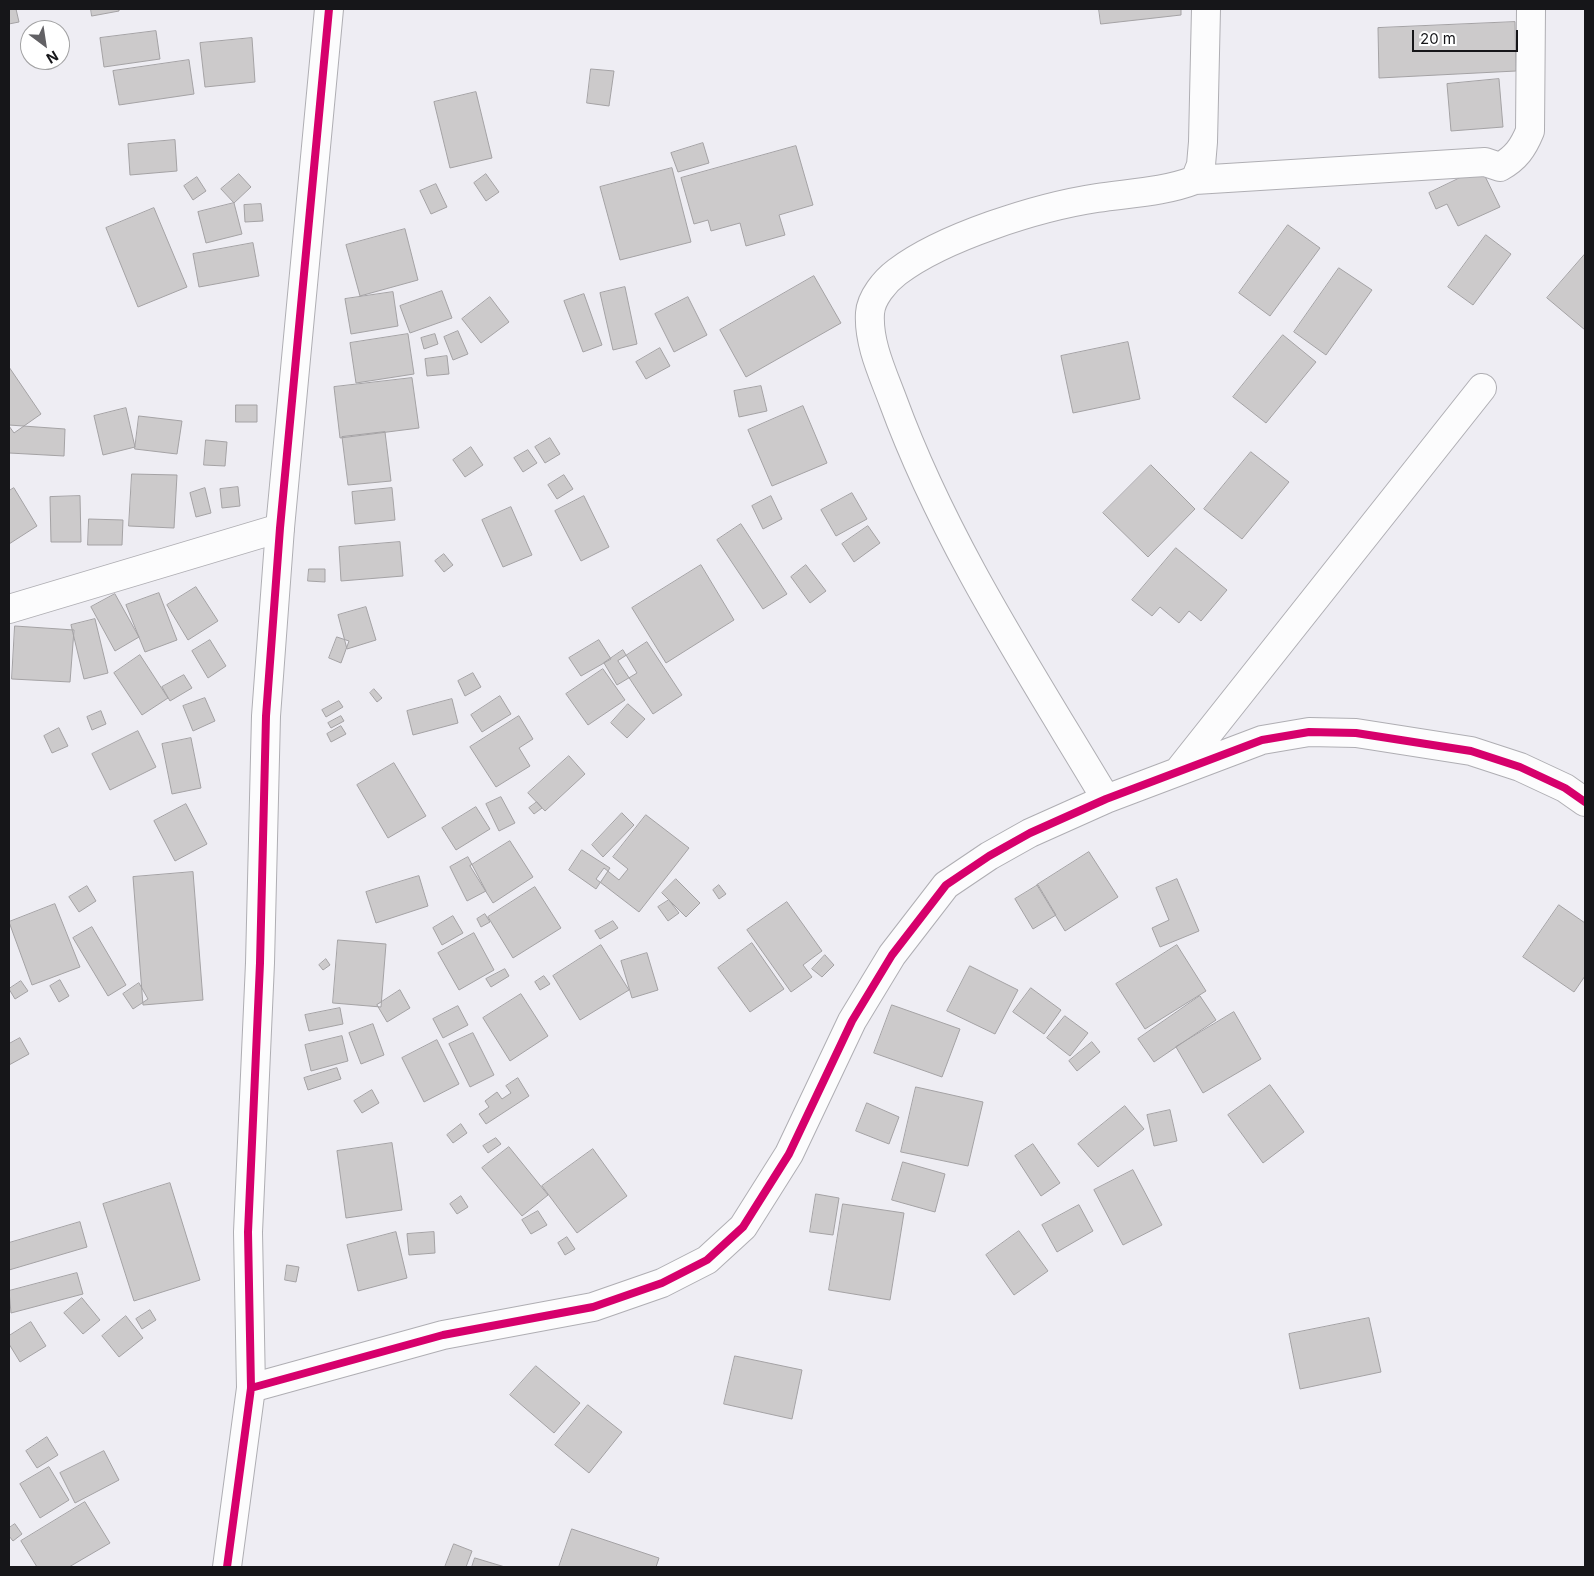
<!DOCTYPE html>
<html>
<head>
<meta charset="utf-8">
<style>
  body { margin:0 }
  #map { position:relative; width:1594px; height:1576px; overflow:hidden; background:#eeedf3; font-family:Inter,sans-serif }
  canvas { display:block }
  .frame { position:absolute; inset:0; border:10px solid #161619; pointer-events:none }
  .north { position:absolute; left:20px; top:20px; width:50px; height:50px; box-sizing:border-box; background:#fff; border:1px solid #a2a2a3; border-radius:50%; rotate:149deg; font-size:14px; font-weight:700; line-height:20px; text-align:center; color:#161619 }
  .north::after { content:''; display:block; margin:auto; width:18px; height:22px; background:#626165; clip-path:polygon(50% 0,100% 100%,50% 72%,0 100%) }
  .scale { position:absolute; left:1412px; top:30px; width:106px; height:22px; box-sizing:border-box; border:2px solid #161619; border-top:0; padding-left:6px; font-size:15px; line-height:18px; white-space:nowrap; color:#161619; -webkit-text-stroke:4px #fff; paint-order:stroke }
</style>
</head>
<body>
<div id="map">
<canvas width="1594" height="1576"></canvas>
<div class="frame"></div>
<div class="north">N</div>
<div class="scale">20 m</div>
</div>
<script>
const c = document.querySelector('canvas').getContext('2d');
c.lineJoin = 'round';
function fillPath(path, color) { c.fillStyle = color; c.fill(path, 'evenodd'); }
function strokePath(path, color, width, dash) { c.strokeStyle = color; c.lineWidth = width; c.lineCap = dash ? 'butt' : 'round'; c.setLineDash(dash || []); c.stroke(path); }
const building = new Path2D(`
  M9 9H16L19 22 9 24Z
  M91 9H119V11L92 16Z
  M1099 9H1181V15L1101 24Z
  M1515 22 1516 71 1379 78 1378 28Z
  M156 31 160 59 104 67 100 38Z
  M252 38 255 82 205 87 200 43Z
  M189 60 194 94 119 105 113 71Z
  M591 69 614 71 609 106 587 103Z
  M1499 79 1503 127 1451 131 1447 84Z
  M476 92 492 158 450 168 434 102Z
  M175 140 177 171 130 175 128 144Z
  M703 143 709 163 678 172 671 153Z
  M796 146 813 205 779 215 785 235 746 246 740 223 711 231 708 220 694 224 681 178Z
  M672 168 691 242 620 260 600 187Z
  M1481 168 1500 207 1458 226 1447 204 1436 209 1429 193Z
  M239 174 251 187 234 203 221 189Z
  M486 174 499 192 486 201 474 183Z
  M197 177 206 191 193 200 184 186Z
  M436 184 447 207 431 214 420 191Z
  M234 203 242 234 206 243 198 212Z
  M261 204 263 221 245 222 244 205Z
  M154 208 187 287 138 307 106 228Z
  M1288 225 1320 248 1270 316 1239 293Z
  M405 229 418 280 360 296 346 245Z
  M1486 235 1511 254 1473 305 1448 287Z
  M253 243 259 276 199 287 193 254Z
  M1585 254V330L1547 298Z
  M1339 268 1372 290 1326 355 1294 332Z
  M814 276 841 323 746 377 720 330Z
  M625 287 637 344 613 350 600 293Z
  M442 291 452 318 410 333 400 306Z
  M393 292 398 326 351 334 345 299Z
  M584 294 602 345 583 352 564 301Z
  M490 297 509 322 481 343 462 319Z
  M688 297 707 335 674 352 655 314Z
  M458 331 468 354 453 360 444 337Z
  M408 334 414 374 356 383 350 343Z
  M435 334 438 344 424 349 421 338Z
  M1283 335 1316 362 1266 423 1233 397Z
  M1128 342 1140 399 1073 413 1061 356Z
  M660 348 670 366 646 379 636 362Z
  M447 356 449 374 427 376 425 359Z
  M9 367 41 414 14 433 9 426Z
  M412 378 419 428 340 438 334 387Z
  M761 386 767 411 739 417 734 391Z
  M236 405H257V422H236Z
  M803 406 827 463 772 486 748 430Z
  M126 408 135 447 103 455 94 416Z
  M139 416 182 421 177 454 135 449Z
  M9 425 65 429 64 456 9 453Z
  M385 432 391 481 348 485 342 437Z
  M550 438 560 454 545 463 535 447Z
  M206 440 227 442 225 466 204 465Z
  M471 447 483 465 465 477 453 460Z
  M528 450 537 463 523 472 514 458Z
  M1251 452 1289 482 1242 539 1204 509Z
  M1151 465 1195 509 1148 557 1103 513Z
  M132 474 177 475 174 528 129 526Z
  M564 475 573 489 557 499 548 485Z
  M238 487 240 506 222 508 220 489Z
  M14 488 37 526 9 544V491Z
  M205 488 211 513 196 517 190 493Z
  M392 488 395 520 355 524 352 492Z
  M852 493 867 519 836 536 821 510Z
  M80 496 81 542H51L50 497Z
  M584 496 609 547 581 561 555 511Z
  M771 496 782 519 763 529 752 506Z
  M511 507 532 555 503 567 482 520Z
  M89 519 123 520 122 545H88Z
  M741 524 787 594 763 609 717 540Z
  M868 526 880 543 854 562 842 544Z
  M400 542 403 576 341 581 339 547Z
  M1176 548 1227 590 1201 621 1189 611 1179 623 1160 607 1152 616 1132 600Z
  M444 554 453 565 444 572 435 561Z
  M701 565 734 620 666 663 632 608Z
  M806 565 826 591 810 603 791 577Z
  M309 569H325V582L308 581Z
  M196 587 218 621 188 640 167 605Z
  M159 593 177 640 145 652 126 605Z
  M115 594 139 637 115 651 91 607Z
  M366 607 376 640 347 649 338 615Z
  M95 619 108 673 84 679 71 625Z
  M15 626 74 630 70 682 12 679Z
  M337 637 349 641 341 663 329 658Z
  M210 640 226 666 208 678 192 651Z
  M599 640 611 659 581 676 569 658Z
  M647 642 682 695 653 714 618 661Z
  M623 650 637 673 617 685 604 663Z
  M140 655 168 698 142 715 114 673Z
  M603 669 625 700 588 725 566 694Z
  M473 673 481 687 465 696 458 681Z
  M184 675 192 688 170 701 162 687Z
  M374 689 382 698 377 702 370 693Z
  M500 696 511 714 482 732 471 715Z
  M205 698 215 721 193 731 183 706Z
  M452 699 458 723 413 735 407 711Z
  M339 701 343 707 326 717 322 710Z
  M628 704 645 719 627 738 611 723Z
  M101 711 106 724 92 730 87 717Z
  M341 716 344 721 331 728 328 723Z
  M519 716 533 739 519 748 530 766 496 787 470 747Z
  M341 726 346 734 331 742 327 734Z
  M59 728 68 746 52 753 44 736Z
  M138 731 156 767 110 790 92 754Z
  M191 738 201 788 172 794 162 744Z
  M569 756 585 774 545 811 528 793Z
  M394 763 426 816 388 838 357 785Z
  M501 797 515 823 499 831 486 804Z
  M537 802 542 808 534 814 529 808Z
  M186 804 207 844 175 861 154 821Z
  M476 807 490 829 456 850 442 828Z
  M622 813 634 825 603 857 592 845Z
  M646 815 689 848 639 912 596 879 604 868 619 880 628 869 613 857Z
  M510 841 533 877 493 903 470 866Z
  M582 850 610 868 596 889 569 870Z
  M1089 852 1118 897 1065 931 1037 885Z
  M468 857 486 891 467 901 450 867Z
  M193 872 203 1000 143 1005 133 877Z
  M419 876 428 906 376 923 366 892Z
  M676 879 700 903 686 917 662 893Z
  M1177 879 1199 931 1160 947 1152 928 1169 920 1156 888Z
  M719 885 726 894 719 899 713 890Z
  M1038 885 1056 915 1033 929 1015 899Z
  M87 886 96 901 79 912 69 897Z
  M535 887 561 928 513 958 488 917Z
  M669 900 679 913 668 921 658 907Z
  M787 902 822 951 803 965 812 977 791 992 747 930Z
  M55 904 80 967 32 985 9 922Z
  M1559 905 1585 923V976L1574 992 1523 957Z
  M485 914 490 922 481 927 477 919Z
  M453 916 463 933 442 945 433 928Z
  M613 921 618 928 600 939 595 931Z
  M92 927 126 985 108 996 73 938Z
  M474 933 494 970 459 990 438 953Z
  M338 940 386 944 381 1007 333 1003Z
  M752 943 784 989 750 1012 718 968Z
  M601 945 629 990 580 1020 553 976Z
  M1177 945 1206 991 1145 1029 1116 984Z
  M647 953 658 990 632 998 621 961Z
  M825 955 834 965 822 977 812 969Z
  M326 959 330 965 323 970 319 965Z
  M970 966 1018 990 995 1034 947 1011Z
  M505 969 509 976 491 987 486 979Z
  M544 976 550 984 540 990 535 982Z
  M60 980 69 996 59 1002 50 986Z
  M21 981 28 991 15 999 9 989Z
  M139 983 148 999 133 1009 123 994Z
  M1031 988 1061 1010 1044 1034 1013 1012Z
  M400 990 410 1008 387 1022 377 1005Z
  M521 994 548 1036 510 1061 483 1018Z
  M1200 996 1216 1020 1154 1062 1138 1039Z
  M892 1005 960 1029 942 1077 874 1053Z
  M458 1006 468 1025 443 1038 433 1019Z
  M340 1008 343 1024 309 1031 305 1015Z
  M1234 1012 1261 1059 1203 1093 1176 1047Z
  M1065 1016 1088 1033 1070 1056 1047 1038Z
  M373 1024 384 1055 361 1064 349 1033Z
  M473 1033 494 1075 470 1087 449 1044Z
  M342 1036 348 1061 311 1071 305 1045Z
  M20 1038 29 1054 9 1065V1044Z
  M437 1040 459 1084 424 1102 402 1058Z
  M1092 1042 1100 1052 1077 1071 1069 1061Z
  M337 1068 341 1079 308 1090 304 1078Z
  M518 1078 529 1096 486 1124 479 1114 489 1107 485 1101 497 1092 502 1099 511 1093 506 1086Z
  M1270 1085 1304 1132 1263 1163 1228 1115Z
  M916 1087 983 1102 968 1166 901 1152Z
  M372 1090 379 1103 362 1113 354 1101Z
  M867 1103 899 1117 889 1144 856 1131Z
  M1125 1106 1144 1129 1098 1167 1078 1144Z
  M1170 1110 1177 1141 1154 1146 1147 1115Z
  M461 1124 467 1133 453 1143 447 1135Z
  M496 1138 501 1144 488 1153 483 1146Z
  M392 1143 402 1210 346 1218 337 1151Z
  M1033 1144 1060 1183 1041 1196 1015 1156Z
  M509 1147 548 1195 522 1216 482 1168Z
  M593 1149 627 1196 577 1233 542 1186Z
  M903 1162 945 1174 935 1212 892 1200Z
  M1133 1170 1162 1225 1123 1245 1094 1190Z
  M170 1183 200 1280 134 1301 103 1204Z
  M816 1194 839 1198 833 1235 810 1232Z
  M461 1196 468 1207 457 1214 450 1204Z
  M843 1204 904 1213 890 1300 829 1290Z
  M1079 1205 1093 1231 1057 1252 1042 1225Z
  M538 1211 547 1225 531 1234 522 1220Z
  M80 1222 87 1247 9 1270V1243Z
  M1019 1231 1048 1271 1014 1295 986 1255Z
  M396 1232 407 1278 358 1291 347 1245Z
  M434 1232 435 1253 409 1255 407 1234Z
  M567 1237 575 1249 565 1255 558 1243Z
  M287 1265 299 1267 296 1282 285 1280Z
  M77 1273 83 1294 11 1313 9 1291Z
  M82 1298 100 1320 83 1334 64 1313Z
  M150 1310 156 1320 142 1329 136 1319Z
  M126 1316 143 1338 119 1357 102 1336Z
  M1369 1318 1381 1372 1300 1389 1289 1334Z
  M31 1322 46 1346 20 1362 9 1344V1336Z
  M735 1356 802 1370 792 1419 724 1404Z
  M536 1366 580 1403 554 1433 510 1395Z
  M588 1405 622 1432 589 1473 555 1445Z
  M47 1437 58 1455 37 1468 26 1451Z
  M104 1451 119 1480 75 1503 60 1473Z
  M49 1467 69 1500 40 1518 20 1484Z
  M85 1502 110 1543 69 1567H37L21 1541Z
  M15 1524 22 1534 13 1541 9 1536V1528Z
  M572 1529 659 1558 656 1567H559Z
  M454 1544 472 1551 466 1567H445Z
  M475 1558 505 1567H472Z`);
const minor = new Path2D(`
  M1195 180 1485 162 1500 167C1516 158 1523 148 1530 131L1531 9
  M9 609 280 528
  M1180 769 1482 388
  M1106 799C1029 670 945 543 893 401 883 374 868 343 870 313 871 298 885 281 897 272 943 237 1038 207 1097 198 1130 193 1164 192 1195 180L1201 165 1203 142 1206 9
  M251 1388 443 1335 593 1307 662 1283 707 1260 743 1227 789 1154 852 1021 892 955 946 885 989 856 1030 833 1106 799 1262 740 1309 732 1356 733 1471 751 1520 767 1565 788 1585 802`);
const tertiary = new Path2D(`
  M227 1567 251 1388 248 1232 260 963 266 716 280 528 329 9`);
const cycleway = new Path2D(`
  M251 1388 443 1335 593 1307 662 1283 707 1260 743 1227 789 1154 852 1021 892 955 946 885 989 856 1030 833 1106 799 1262 740 1309 732 1356 733 1471 751 1520 767 1565 788 1585 802
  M227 1567 251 1388 248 1232 260 963 266 716 280 528 329 9`);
fillPath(building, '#cccacb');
strokePath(building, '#a4a2a4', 1);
strokePath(minor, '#afaeb3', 30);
strokePath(tertiary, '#afaeb3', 30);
strokePath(minor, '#fcfcfd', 28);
strokePath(tertiary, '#fcfcfd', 28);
strokePath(cycleway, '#d6006c', 8);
</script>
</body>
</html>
